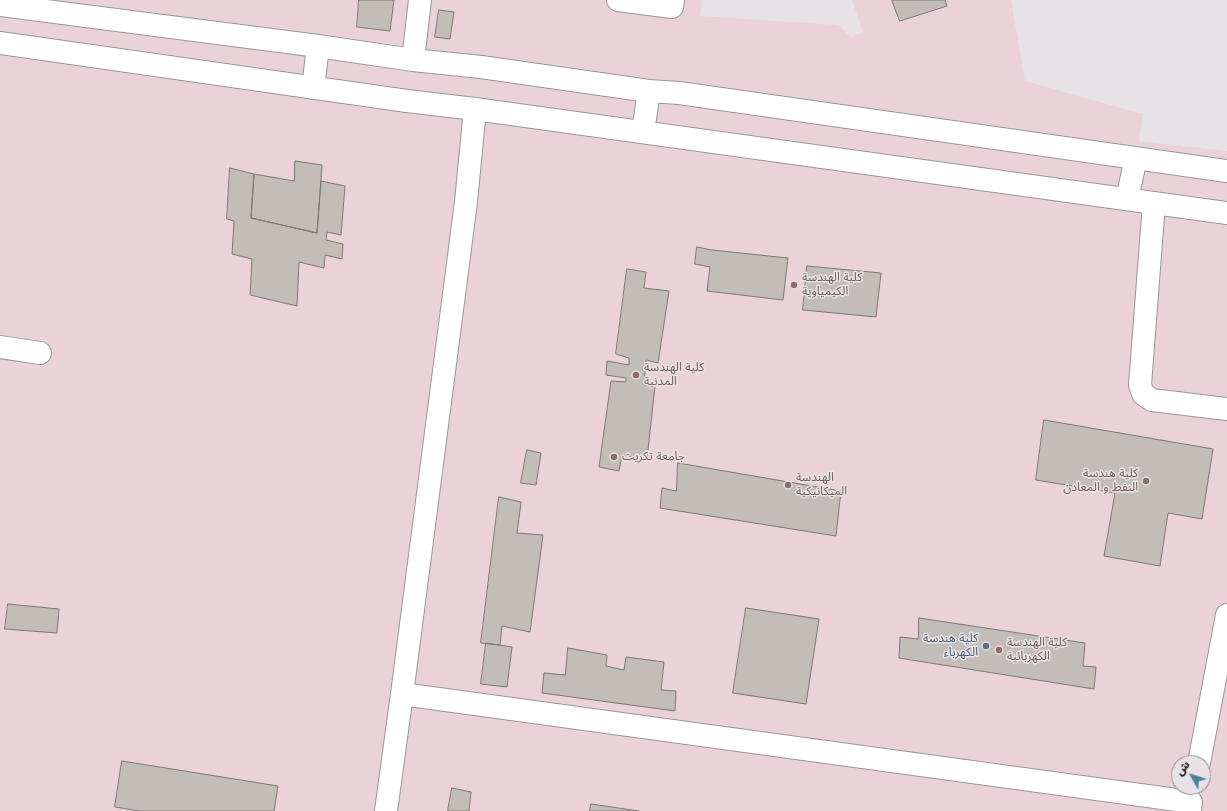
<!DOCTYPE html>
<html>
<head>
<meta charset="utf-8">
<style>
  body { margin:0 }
  #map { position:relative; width:1227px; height:811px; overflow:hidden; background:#e7e2e6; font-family:"Libre Baskerville","Noto Sans Arabic",serif }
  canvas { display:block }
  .north { position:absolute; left:1171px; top:755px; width:40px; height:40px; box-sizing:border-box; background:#e7e2e6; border:1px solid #8f8c8f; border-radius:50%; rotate:309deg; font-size:11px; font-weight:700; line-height:16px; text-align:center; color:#0c0b0c }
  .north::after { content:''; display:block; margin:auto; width:14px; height:18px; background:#448198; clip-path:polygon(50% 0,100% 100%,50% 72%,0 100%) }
</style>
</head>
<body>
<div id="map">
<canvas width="1227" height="811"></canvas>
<div class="north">ش</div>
</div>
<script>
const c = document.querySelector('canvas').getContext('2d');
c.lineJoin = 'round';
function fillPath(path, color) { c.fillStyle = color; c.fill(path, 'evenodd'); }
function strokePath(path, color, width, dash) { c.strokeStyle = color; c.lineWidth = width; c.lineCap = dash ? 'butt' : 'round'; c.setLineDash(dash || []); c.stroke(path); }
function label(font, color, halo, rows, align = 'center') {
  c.font = font + ' "Libre Baskerville","Noto Sans Arabic",serif'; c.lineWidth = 3; c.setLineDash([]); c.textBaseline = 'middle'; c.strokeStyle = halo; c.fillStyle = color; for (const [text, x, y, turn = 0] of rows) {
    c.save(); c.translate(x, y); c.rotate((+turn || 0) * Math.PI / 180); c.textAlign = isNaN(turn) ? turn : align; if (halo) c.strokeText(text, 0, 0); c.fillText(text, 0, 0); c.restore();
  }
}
const education = new Path2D(`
  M0 0H702L700 16 838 25 851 37 863 32 852 0H1011L1025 81 1143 114 1139 141 1227 151V811H0ZM1179 763H1203V787H1179Z`);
const building = new Path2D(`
  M359 0H394L390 31 357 27Z
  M892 0H945L947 6 900 21Z
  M439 10 454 12 450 39 435 37Z
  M295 161 322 165 317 233 251 218 254 174 294 181Z
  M230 168 254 174 251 218 317 233 321 181 345 186 341 235 327 232 326 240 343 244 342 259 325 255 324 268 299 262 297 306 250 295 252 259 232 254 234 221 227 219Z
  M697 247 712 250 788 258 783 300 707 291 710 267 695 264Z
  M807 266 881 273 876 317 803 310Z
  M627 269 646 272 644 288 669 291 658 363 646 360 644 385 655 386 647 459 622 455 619 471 599 467 611 381 626 382V378L606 375 607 361 629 365V358L616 354Z
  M1044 420 1213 449 1202 519 1168 513 1160 566 1104 556 1115 493 1036 480Z
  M527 450 541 453 536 485 521 483Z
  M678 463 841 491 836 536 660 508 662 488 676 491Z
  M499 497 521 502 517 533 543 535 530 632 502 626 500 645 481 643Z
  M8 604 59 609 57 633 5 629Z
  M746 608 819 619 806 704 733 693Z
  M919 618 1085 643 1083 666 1096 667 1094 689 899 658 900 637 918 639Z
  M486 643 512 647 507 687 481 684Z
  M568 648 607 655 606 666 624 670 626 657 664 662 661 690 676 691 675 711 542 693 544 673 565 675Z
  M122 761 278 786 274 811H139L115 807Z
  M452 788 471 792 469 811H448Z
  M591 804 639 811H590Z`);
const minor = new Path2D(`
  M618 0 672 7 673 0
  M0 5 318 46 413 60 481 67 649 91 679 93 1227 171
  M0 43 407 101 475 109 1227 213
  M413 60 420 0
  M313 88 318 46
  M643 132 649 91
  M1127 199 1136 158
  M1154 203 1140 385 1143 394 1152 400 1227 409
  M0 347 40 353
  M402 694 1191 802 1190 811
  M1199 763 1227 615
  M386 811 402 694 466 202 475 109`);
const markers = [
  [794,285,4,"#8d6e63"],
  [636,375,4,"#8d6e63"],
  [614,457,4,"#8d6e63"],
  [1146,481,4,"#8d6e63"],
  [788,485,4,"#8d6e63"],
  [986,646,4,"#5c6f8a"],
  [999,650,4,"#8d6e63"]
];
const educationNames = [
  ["كلية الهندسة",802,278],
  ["الكيمياوية",802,292],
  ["كلية الهندسة",644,368],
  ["المدنية",644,382],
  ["جامعة تكريت",622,457],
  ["كلية هندسة",1138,474,"right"],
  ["النفط و المعادن",1138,488,"right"],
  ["الهندسة",796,478],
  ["الميكانيكية",796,492],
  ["كلية الهندسة",1007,643],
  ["الكهربائية",1007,657]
];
const serviceNames = [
  ["كلية هندسة",978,639],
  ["الكهرباء",978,653]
];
fillPath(education, '#ebd2d9');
fillPath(building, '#c3bdb9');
strokePath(building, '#7e7975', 1);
strokePath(minor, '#9a969a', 24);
strokePath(minor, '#fff', 22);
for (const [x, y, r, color] of markers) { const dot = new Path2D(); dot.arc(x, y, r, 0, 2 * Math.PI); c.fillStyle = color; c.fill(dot); strokePath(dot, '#e7e2e6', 1.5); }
label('12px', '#785e54', '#e7e2e6', educationNames, 'left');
label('12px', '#4e5e75', '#e7e2e6', serviceNames, 'right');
</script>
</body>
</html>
